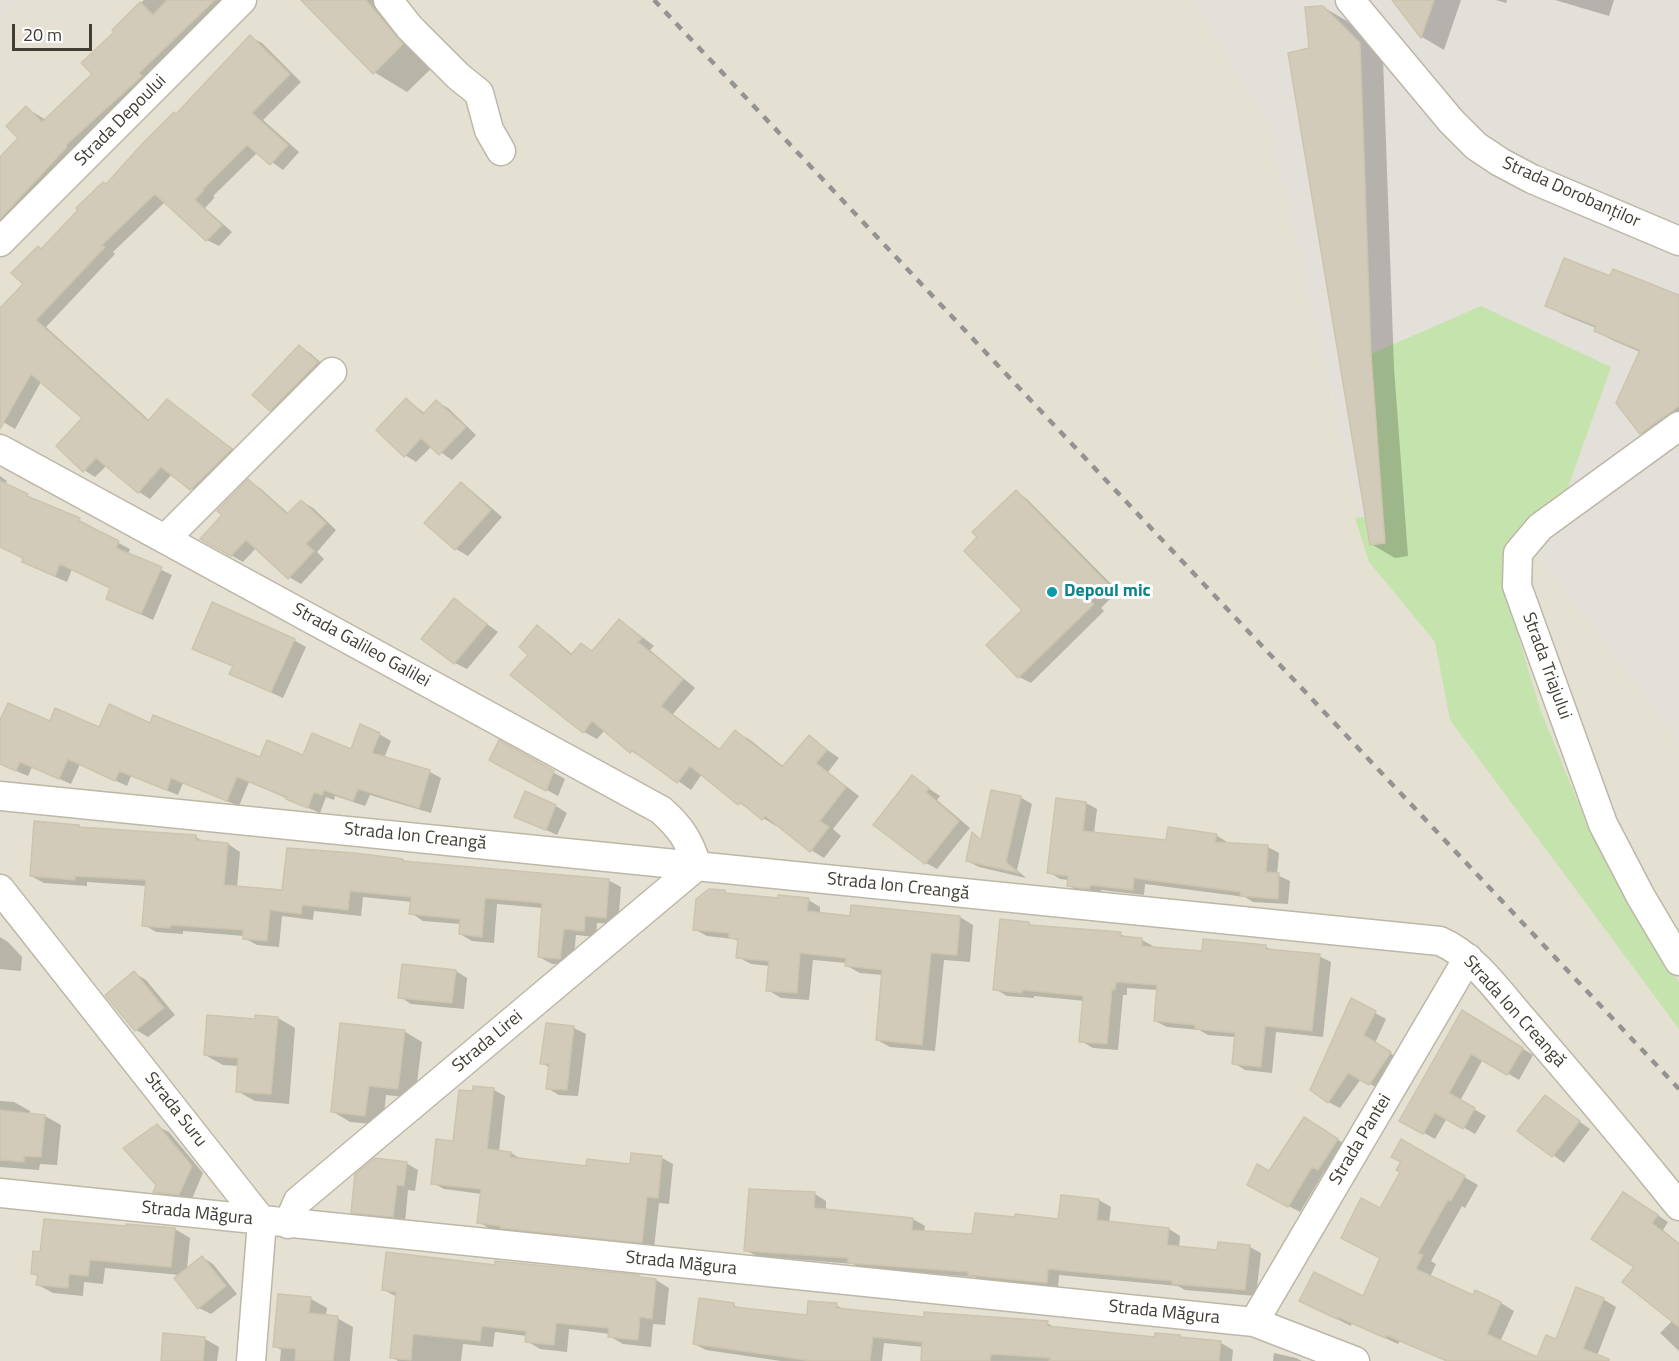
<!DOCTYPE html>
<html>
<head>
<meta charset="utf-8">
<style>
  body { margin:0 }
  #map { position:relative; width:1679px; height:1361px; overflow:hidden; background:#f1eee3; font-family:"Titillium Web",sans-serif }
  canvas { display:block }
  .scale { position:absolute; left:12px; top:24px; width:80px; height:27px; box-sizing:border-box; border:3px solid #433e34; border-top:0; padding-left:8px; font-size:18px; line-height:21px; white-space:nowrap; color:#433e34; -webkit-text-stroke:4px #fff; paint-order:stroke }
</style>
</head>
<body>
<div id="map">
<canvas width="1679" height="1361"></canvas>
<div class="scale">20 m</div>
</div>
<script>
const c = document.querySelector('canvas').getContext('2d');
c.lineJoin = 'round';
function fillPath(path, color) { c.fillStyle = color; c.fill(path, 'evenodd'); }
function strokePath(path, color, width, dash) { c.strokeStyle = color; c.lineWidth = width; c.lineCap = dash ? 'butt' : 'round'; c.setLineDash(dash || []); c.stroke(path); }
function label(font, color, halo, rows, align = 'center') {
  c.font = font + ' "Titillium Web",sans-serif'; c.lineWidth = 6; c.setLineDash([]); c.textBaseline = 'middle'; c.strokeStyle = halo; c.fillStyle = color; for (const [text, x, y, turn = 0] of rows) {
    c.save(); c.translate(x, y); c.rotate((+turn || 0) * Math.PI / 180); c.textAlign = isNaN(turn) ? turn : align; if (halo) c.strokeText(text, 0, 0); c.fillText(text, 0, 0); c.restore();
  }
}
const residential = new Path2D(`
  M0 0H1192L1268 125 1362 523 1513 524 1679 742V1361H0Z`);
const industrial = new Path2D(`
  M0 0H22L0 21Z
  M1192 0H1679V742L1513 524 1362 523 1268 125Z`);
const green = new Path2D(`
  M1481 306 1611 367 1563 501 1525 521 1504 546 1502 581 1540 709 1591 834 1679 982V1029L1450 720 1435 642 1369 562 1355 518 1382 515 1371 354Z`);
const shadow = new Path2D(`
  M144 0H229L0 247V159L20 138 26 108 46 120 94 74 116 32 114 30Z
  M308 0H379L436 64 407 92 374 72Z
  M1399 0H1461L1444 50 1422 37 1398 5Z
  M1496 0H1507L1506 3Z
  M1555 0H1614L1609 16Z
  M1323 7 1347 21 1383 58 1394 368 1408 556 1395 558 1371 544 1310 49Z
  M250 37 262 43 301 82 263 120 299 152 283 170 258 152 213 196 215 197 205 208 232 232 219 246 207 240 165 202 113 252 115 254 46 327 150 421 167 401 243 456 203 496 172 474 150 499 139 492 107 465 95 477 84 470V418L41 382 15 429 0 420V310L25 284 42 250 176 116Z
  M1611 278 1679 297V428L1658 443 1641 433 1640 352 1612 340 1595 331 1596 328 1564 315 1547 305Z
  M299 347 310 353 329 370 282 416 271 410Z
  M407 400 426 414 437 402 448 408 476 435 452 460 432 446 416 462 405 455Z
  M0 476 7 481 5 485 38 502 79 520 91 526 90 528 130 549 128 554 172 575 153 620 108 599 112 589 72 569 67 582 35 568 24 561 25 558 0 546Z
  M248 481 260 488 289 514 301 501 313 508 336 530 317 552 324 559 301 584 289 577 256 548 243 562 202 539 224 515Z
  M461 484 472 491 502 517 468 556 456 549 427 523Z
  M1016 492 1027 499 1118 591 1101 608 1104 611 1031 683 1019 677 988 645 1024 610Z
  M454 600 498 632 467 669 455 663Z
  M619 621 632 629 654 646 650 650 695 688 673 714 721 750 735 732 749 739 784 767 809 737 839 758 828 772 859 796 833 829 841 836 824 858 811 850 778 824 776 826 739 803 702 774 691 790 645 758 644 759 631 751 605 730 597 739 584 732 530 654 537 627 550 635 573 655 582 645 594 652Z
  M294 640 306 647 283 698 243 680 231 673 234 667 206 655Z
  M51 723 100 729 151 725 261 759 304 757 352 751 379 734 391 741 384 758 430 772 441 778 431 813 370 795 365 806 335 796 334 800 326 797 320 813 249 782 239 806 183 783 178 795 131 776 127 786 80 764 71 784 32 767 28 776 0 764V724Z
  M500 742 565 779 558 796 502 766Z
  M912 777 940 796 937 800 970 828 937 869 926 863Z
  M1020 797 1032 804 1017 870 1026 878 979 867 967 861 973 834 982 840Z
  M1086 803 1097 809 1094 833 1167 841 1216 835 1227 842V844L1268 847 1279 853 1277 875 1290 881 1288 904 1253 902 1245 897 1145 884 1144 895 1101 890 1100 894 1079 892 1068 885 1069 880 1060 879 1049 872Z
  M556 806 567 813 557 835 516 816Z
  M79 827 196 837 206 843 228 844 240 852 237 888 284 892 354 854 403 860 407 862 608 880 621 887 618 924 597 923 596 937 576 935 573 965 552 964 539 957 543 908 497 904 494 943 472 941 460 934 461 924 423 921 411 913 412 902 363 897 361 916 314 911 313 920 282 916 279 947 257 945 244 938V936L183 931V934L156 932 144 925 147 886 87 882V886L44 883 31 876Z
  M725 892 731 895 807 899 820 907V914L851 918 960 917 973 925 970 962 944 960 935 1051 890 1047 877 1040 883 975 860 973 847 966V963L813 960 809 1000 781 998 768 990 770 966 751 964 738 957 739 942 734 939 707 936 694 929Z
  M1028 923 1034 927 1120 934 1128 938 1142 940 1153 946V948L1203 953 1266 947 1274 951 1319 956 1331 962 1323 1037 1276 1032 1272 1073 1245 1070 1234 1063 1236 1037 1208 1035 1199 1030 1167 1027 1155 1021 1158 990 1127 988V995H1123L1118 1050 1093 1048 1081 1041 1085 1001 1034 996V998L1007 996 995 989Z
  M0 937 8 942 22 957 21 971 0 969Z
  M403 966 456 971 467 978 464 1009 411 1004 400 997Z
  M134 973 146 980 175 1015 148 1037 136 1030 107 995Z
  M1375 1013 1386 1019 1375 1043 1401 1060 1381 1090 1361 1079 1340 1108 1328 1102Z
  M278 1018 295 1028 289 1104 255 1101 237 1091 239 1066 223 1065 205 1055 256 1021Z
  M1474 1019 1533 1055 1519 1080 1483 1059 1460 1101 1486 1116 1475 1134 1447 1118 1435 1139 1401 1120Z
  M547 1024 574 1028 586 1034 578 1096 559 1095 547 1088 550 1068 542 1063Z
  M404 1031 422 1042 415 1098 386 1095 383 1125 350 1122 332 1111Z
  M475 1088 494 1090 505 1096 499 1152 511 1153 523 1160 587 1167 631 1166 632 1155 662 1158 673 1164 669 1204 659 1203 654 1248 490 1229 479 1222 482 1194 444 1189 433 1183 454 1142 474 1093Z
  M1545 1097 1590 1129 1564 1163 1519 1130Z
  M0 1101 14 1102 30 1111V1115L45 1116 61 1125 57 1165 40 1164 39 1170 0 1167Z
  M1316 1125 1349 1147 1330 1176 1324 1172 1300 1212 1260 1191 1269 1173Z
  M157 1126 169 1132 203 1173 191 1201 166 1198 155 1191 157 1185Z
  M1402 1141 1478 1185 1465 1208 1462 1206 1431 1261 1436 1264 1430 1277 1474 1297 1501 1303 1514 1311 1500 1342 1538 1359 1603 1299 1616 1307 1595 1361H1446L1400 1341 1398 1344 1352 1323 1351 1326 1315 1308 1363 1298 1382 1258 1381 1210 1402 1172Z
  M406 1163 418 1170 415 1191 408 1190 405 1223 364 1218 353 1212Z
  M750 1191 815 1194 826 1201V1211L913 1219 925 1226 924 1232 974 1236 1060 1220 1062 1197 1099 1200 1111 1207 1109 1223 1169 1229 1180 1236 1179 1248 1218 1252 1250 1247 1261 1253 1256 1296 1185 1290 1178 1286 1059 1275 1058 1288 981 1281 975 1277 861 1268 853 1264 757 1256 745 1250Z
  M1635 1200 1668 1222 1663 1230 1679 1243V1351L1660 1333 1673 1320 1637 1267Z
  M127 1228 175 1229 190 1238 187 1269 202 1257 213 1264 237 1294 211 1314 199 1308 180 1275 105 1268 103 1284 84 1282 83 1296 53 1293 38 1285 39 1277 32 1273 42 1253Z
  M496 1266 656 1280 669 1288 665 1325 653 1324 651 1347 623 1344 609 1336 610 1334 569 1329 567 1352 540 1349 527 1341V1336L495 1332 493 1347 463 1344 461 1361H398L392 1357 397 1297 384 1290Z
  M311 1299 327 1308 326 1316 337 1318 353 1327 350 1361H280L281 1350 274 1346Z
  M734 1305 741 1309 808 1316 836 1305 847 1311 925 1319 1047 1323 1057 1329 1156 1339 1157 1335 1180 1337 1184 1339 1221 1343 1233 1350 1232 1361H922L923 1347 884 1343 882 1361H781L706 1350 694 1344Z
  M205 1339 219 1347 217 1361H162Z
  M1274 1353 1296 1358 1302 1361H1273Z`);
const building = new Path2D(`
  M167 0H215L139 73 142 76 66 145 67 147 0 219V157L18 138 6 126 26 106 42 122 92 74 81 63 114 32 112 30 140 2 153 15Z
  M301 0H366L403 44 373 74Z
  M1392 0H1434L1421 38Z
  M1323 6 1360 43 1371 354 1385 543 1370 545 1288 53 1309 48 1305 7Z
  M250 35 290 74 252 113 288 145 270 165 247 145 203 189 204 190 195 200 222 225 206 241 155 194 102 245 105 247 36 320 148 421 167 399 232 449 190 490 161 467 138 493 96 458 83 472 56 446 82 418 31 374 0 429V308L23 284 11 273 38 246 41 249 78 210 76 208 103 182 106 184 143 143 174 112 176 114Z
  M1564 258 1610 276 1613 269 1679 295V406L1640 434 1616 403 1640 350 1594 331 1596 326 1545 306Z
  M299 345 318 362 270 411 252 395Z
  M406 398 423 414 436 400 466 427 439 455 421 438 404 457 376 430Z
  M248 479 287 514 301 500 326 523 306 544 314 551 288 579 246 540 231 556 200 539 222 515 217 511Z
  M0 481 28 494 27 496 80 518 79 521 119 541 116 548 162 567 141 614 106 599 110 588 60 564 55 576 22 562 23 558 0 547Z
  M461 482 491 510 455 550 424 523Z
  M1016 490 1108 584 1090 601 1094 604 1018 678 986 645 1022 610 964 551 977 537 972 532Z
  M454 598 487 624 454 664 421 639Z
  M212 602 295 639 271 692 229 674 233 666 192 649Z
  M619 619 642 638 638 642 683 679 661 706 719 750 735 730 782 767 809 735 827 750 816 763 846 787 820 821 829 827 810 852 765 816 762 820 740 802 738 805 690 766 677 783 632 750 630 753 592 721 583 733 510 675 528 655 519 647 537 625 571 655 581 643 592 651Z
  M8 703 50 721 55 708 99 727 109 704 150 723 153 715 260 757 267 740 303 755 312 733 351 749 360 724 380 733 372 753 430 770 419 808 358 789 353 801 324 790 322 795 314 792 308 808 286 799 287 797 237 777 227 801 171 778 167 790 119 771 115 781 68 759 59 779 20 762 16 771 0 764V720Z
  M499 740 554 771 546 791 489 760Z
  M912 775 929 788 926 792 959 821 925 864 873 825Z
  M991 790 1021 796 1006 862 1019 873 966 861 972 832 981 840Z
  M525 791 556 805 546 830 514 817Z
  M1056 798 1086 802 1083 831 1166 840 1168 827 1217 834 1215 842 1268 845 1266 872 1279 873 1278 899 1240 896 1241 892 1134 878 1133 890 1090 885 1089 889 1067 886 1068 876 1047 873Z
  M34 821 79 825V827L196 835V840L228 843 224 885 282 890 287 848 354 853 403 859V861L609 879 606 918 585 916 584 931 564 929 560 959 538 957 542 903 485 898 482 937 459 934 460 919 409 914 411 897 350 891 348 910 302 905 301 914 270 910 267 941 243 939V930L171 925 170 928 142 926 146 880 75 876V880L30 876Z
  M709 889 725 890V893L778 898V895L809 898 807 911 850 916 851 905 960 916 957 955 931 953 922 1045 876 1040 882 970 845 966 846 958 800 953 797 993 766 991 769 961 736 958 738 939 729 938V933L693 930 696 899Z
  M1000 919 1029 922V925L1121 932 1120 936 1142 938V946L1202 951 1203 939 1266 945V949L1320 954 1312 1031 1265 1026 1261 1067 1232 1064 1235 1033 1195 1029V1025L1154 1021 1157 985 1116 982 1115 990 1112 989 1107 1044 1079 1042 1083 996 1023 990 1022 993 993 990Z
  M402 964 456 970 452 1003 398 998Z
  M134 971 164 1008 135 1031 105 995Z
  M1351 998 1376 1011 1364 1035 1391 1052 1369 1085 1348 1073 1328 1103 1310 1090Z
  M1462 1010 1523 1048 1507 1075 1471 1054 1449 1093 1475 1108 1463 1129 1435 1113 1423 1134 1399 1121Z
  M207 1015 255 1019V1015L278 1017 271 1094 236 1092 238 1058 204 1055Z
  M340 1023 405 1030 398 1089 369 1086 365 1116 331 1112Z
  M546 1023 574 1026 567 1090 546 1089 549 1064H540Z
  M473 1086 494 1088 487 1149 511 1152 510 1157 586 1166 587 1159 630 1164 631 1153 662 1156 658 1198 647 1197 642 1243 500 1228V1226L477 1223 481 1189 431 1184 436 1139 453 1141 459 1090 473 1091Z
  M1545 1095 1580 1121 1552 1157 1517 1131Z
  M0 1110 45 1115 41 1157 24 1156V1162L0 1160Z
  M1304 1117 1338 1139 1318 1170 1312 1167 1288 1207 1247 1185 1257 1164 1269 1171Z
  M157 1124 192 1166 179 1195 153 1192 156 1185 123 1148Z
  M1401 1139 1465 1176 1451 1201 1448 1200 1418 1253 1423 1255 1416 1269 1473 1295 1475 1290 1501 1302 1487 1334 1537 1357 1546 1335 1556 1339 1576 1287 1604 1298 1583 1349 1609 1359V1361H1447L1386 1335 1385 1338 1338 1317 1337 1319 1299 1301 1314 1272 1363 1296 1380 1258 1341 1238 1361 1198 1380 1208 1400 1172 1396 1170 1401 1162 1391 1157Z
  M375 1158 407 1162 404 1186 397 1185 393 1217 351 1213 355 1174Z
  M749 1189 815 1192 814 1208 913 1218 912 1230 972 1234 975 1213 1015 1217V1214L1058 1219 1061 1195 1099 1199 1097 1220 1169 1228 1167 1245 1217 1250 1218 1242 1250 1245 1245 1290 1172 1284V1281L1048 1269 1047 1283 968 1275V1272L848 1263V1258L744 1251Z
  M1623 1192 1658 1215 1652 1223 1679 1244V1327L1622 1282 1634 1267 1591 1239Z
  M44 1219 126 1226V1224L175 1228 171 1267 90 1260 88 1276 69 1274 68 1288 36 1285 38 1275 31 1274 33 1251 40 1252Z
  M386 1252 495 1265V1261L639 1275V1277L656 1279 652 1319 640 1317 638 1340 608 1337 609 1328 556 1323 554 1345 525 1342 526 1331 482 1326 480 1341 413 1334 411 1360 390 1358 396 1292 382 1290Z
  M202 1256 226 1286 198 1309 174 1278Z
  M278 1294 311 1297 309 1313 338 1316 333 1361H295L296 1349 273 1347Z
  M699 1298 734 1303V1307L807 1315 808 1301 837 1303 836 1308 924 1317V1312L1048 1321 1047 1326 1155 1337V1333L1180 1335V1337L1221 1341 1219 1361H1049L1050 1358 991 1354 990 1361H921L922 1342 873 1337 870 1361H812L693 1344Z
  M163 1333 205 1337 203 1361H161Z`);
const minor = new Path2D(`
  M388 0 410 28 458 76 479 93 489 130 501 151
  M1350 0 1451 121 1476 146 1500 162 1532 179 1679 241
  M0 242 242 0
  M1679 426 1540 527 1518 553 1517 586 1603 824 1641 897 1679 961
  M0 449 661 810C681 828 689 840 697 866L298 1201 288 1224
  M165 539 332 372
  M0 796 1440 941C1476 957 1500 994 1526 1023 1578 1083 1629 1144 1679 1206
  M0 889 262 1221 251 1361
  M0 1193 1254 1322 1355 1361
  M1254 1322 1468 958`);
const rail = new Path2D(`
  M654 0 1679 1089`);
const markers = [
  [1052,592,6,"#0f9aa8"]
];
const streetNames = [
  ["Strada Depoului",121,121,-45],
  ["Strada Dorobanților",1571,193,24],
  ["Strada Galileo Galilei",361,646,29],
  ["Strada Triajului",1546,666,70],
  ["Strada Ion Creangă",415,837,6],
  ["Strada Ion Creangă",898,887,6],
  ["Strada Ion Creangă",1514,1012,48],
  ["Strada Lirei",488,1042,-40],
  ["Strada Suru",175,1110,52],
  ["Strada Pantei",1361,1140,-59],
  ["Strada Măgura",197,1214,6],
  ["Strada Măgura",681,1264,6],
  ["Strada Măgura",1164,1313,6]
];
const cultureNames = [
  ["Depoul mic",1064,592]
];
fillPath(residential, '#e5e1d2');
fillPath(industrial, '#e3dfd9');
fillPath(green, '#c5e4ad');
fillPath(shadow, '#0003');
fillPath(building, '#d2cbb9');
strokePath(building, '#ccc4ad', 1.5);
strokePath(minor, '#bcb7a7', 31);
strokePath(minor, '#fff', 28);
strokePath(rail, '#939393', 4.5, [8, 8]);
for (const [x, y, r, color] of markers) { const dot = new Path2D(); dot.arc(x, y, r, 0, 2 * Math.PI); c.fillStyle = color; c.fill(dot); strokePath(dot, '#fff', 2); }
label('18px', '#433e34', '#fff', streetNames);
label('bold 18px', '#0d838f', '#fff', cultureNames, 'left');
</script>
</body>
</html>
